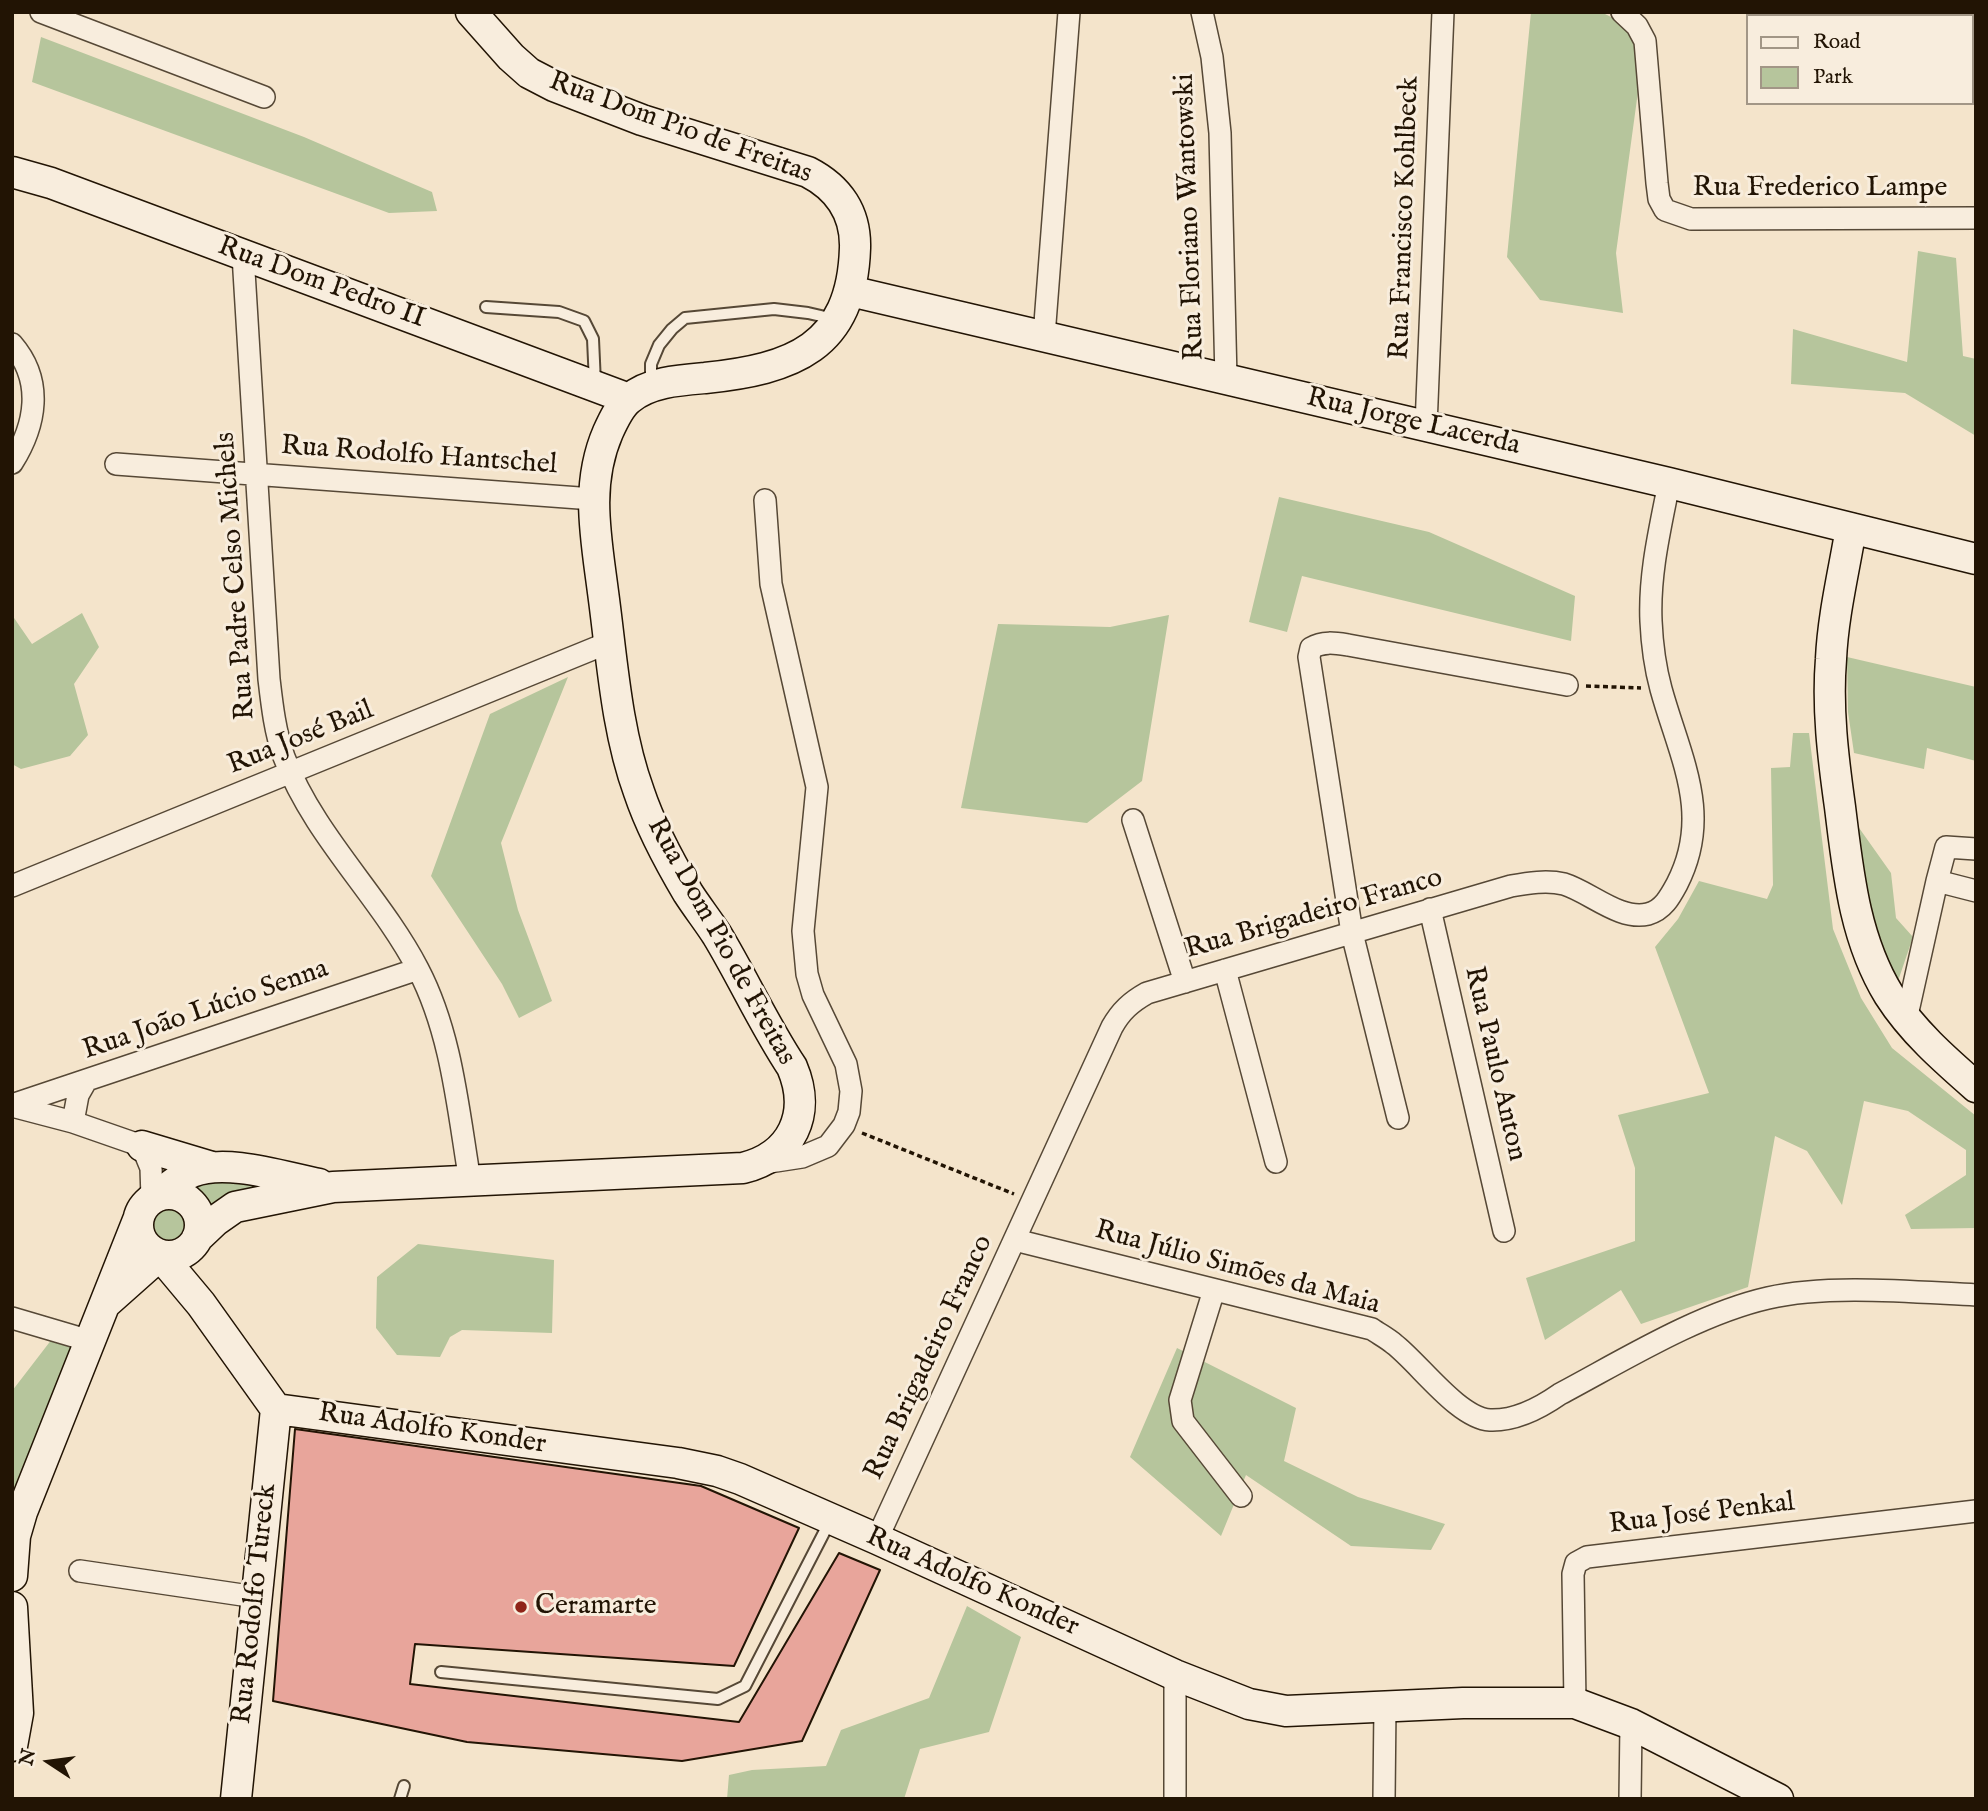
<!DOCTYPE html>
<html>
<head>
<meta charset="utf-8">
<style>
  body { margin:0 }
  #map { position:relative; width:1988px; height:1811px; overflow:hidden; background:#f4e4cb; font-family:"IM FELL English",serif }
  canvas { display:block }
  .frame { position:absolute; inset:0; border:14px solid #221404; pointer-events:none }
  .legend { position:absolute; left:1746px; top:14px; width:228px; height:91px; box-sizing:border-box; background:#f8eddd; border:2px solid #a29686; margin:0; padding:9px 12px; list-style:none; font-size:21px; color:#221404 }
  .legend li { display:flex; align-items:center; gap:14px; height:35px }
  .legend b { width:35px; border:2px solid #a29686 }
  .north { position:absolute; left:14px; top:1727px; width:70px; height:70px; -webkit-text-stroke:5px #f8eddd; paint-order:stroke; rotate:283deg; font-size:19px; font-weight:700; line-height:28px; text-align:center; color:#221404 }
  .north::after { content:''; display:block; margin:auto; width:24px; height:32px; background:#221404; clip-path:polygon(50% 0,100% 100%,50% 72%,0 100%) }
</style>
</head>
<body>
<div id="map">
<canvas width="1988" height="1811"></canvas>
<div class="frame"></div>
<ul class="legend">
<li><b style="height:9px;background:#f8eddd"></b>Road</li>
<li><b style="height:19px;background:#b6c59c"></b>Park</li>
</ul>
<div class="north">N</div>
</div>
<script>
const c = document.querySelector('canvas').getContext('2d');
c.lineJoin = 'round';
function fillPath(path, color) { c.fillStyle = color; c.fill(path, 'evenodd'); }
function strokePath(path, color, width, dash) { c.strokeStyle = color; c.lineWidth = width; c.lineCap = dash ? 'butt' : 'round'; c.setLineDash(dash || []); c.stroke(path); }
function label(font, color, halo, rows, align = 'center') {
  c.font = font + ' "IM FELL English",serif'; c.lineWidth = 6; c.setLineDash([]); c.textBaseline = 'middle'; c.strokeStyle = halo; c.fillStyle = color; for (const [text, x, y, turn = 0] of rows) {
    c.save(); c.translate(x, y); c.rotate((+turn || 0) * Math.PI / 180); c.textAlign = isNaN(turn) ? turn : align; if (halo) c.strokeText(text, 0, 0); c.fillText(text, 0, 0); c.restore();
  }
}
const green = new Path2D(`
  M1531 12H1601L1619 21 1637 40 1640 77 1616 253 1623 313 1540 300 1507 257Z
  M41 37 304 137 432 192 437 211 389 213 32 82Z
  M1918 251 1956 258 1963 356 1976 359V436L1905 393 1791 384 1793 329 1907 362Z
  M1279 497 1429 532 1575 596 1571 641 1302 576 1287 632 1249 622Z
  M82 613 99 647 74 684 88 735 70 756 21 769 12 764V615L32 644Z
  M1169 615 1142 781 1087 823 961 808 998 624 1110 627Z
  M1847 657 1976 687V761L1927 748 1924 769 1854 753 1848 712Z
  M568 677 501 843 518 910 552 1001 519 1018 502 984 431 876 490 714Z
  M1793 733H1809L1833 929 1861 998 1892 1048 1976 1116V1228L1911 1229 1905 1215 1966 1175V1150L1908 1111 1864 1101 1842 1205 1807 1151 1775 1136 1748 1287 1641 1324 1621 1290 1545 1340 1526 1278 1635 1241V1168L1618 1115 1709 1093 1655 947 1678 919 1699 881 1767 899 1773 885 1771 768 1790 767Z
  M1857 825 1891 873 1896 918 1913 937 1898 981 1875 939Z
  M229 1181 288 1190 210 1210 192 1184Z
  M154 1225a15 15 0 1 1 30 0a15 15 0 1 1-30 0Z
  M418 1244 554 1260 552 1333 462 1330 450 1337 440 1357 397 1355 376 1328 377 1277Z
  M52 1339 78 1347 12 1499V1391Z
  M1177 1348 1296 1408 1284 1461 1358 1497 1445 1524 1431 1550 1351 1546 1246 1475 1221 1536 1130 1457Z
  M967 1606 1021 1637 989 1732 920 1749 904 1799H727L729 1775 752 1770 826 1766 841 1730 929 1698Z`);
const building = new Path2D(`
  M295 1429 701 1486 799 1528 734 1666 415 1644 410 1684 739 1722 839 1553 880 1570 802 1741 682 1761 467 1742 273 1701Z`);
const path = new Path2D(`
  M1586 686 1641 688
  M862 1133 1014 1194`);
const lane = new Path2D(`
  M486 307 559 312 584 321 593 339 595 383
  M651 384V364L659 345 672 329 685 318 774 309 808 313 834 319
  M441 1672 718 1699 745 1686 830 1521
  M400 1799 404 1786`);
const street = new Path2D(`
  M41 12 264 97
  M1202 12 1212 57 1220 133 1226 379
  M1622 12 1637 26 1645 41 1657 183 1659 199 1665 210 1691 219 1976 218
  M243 255 269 679C272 705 275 732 284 757 314 836 380 896 418 969 452 1034 458 1110 470 1181
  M1044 336 1069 12
  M12 344C44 381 36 425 12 463
  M1426 426 1443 12
  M116 464 593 499
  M1133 820 1185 982
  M1937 881 1946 847 1976 849
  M12 886 610 642
  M1430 909 1504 1231
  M1225 970 1276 1162
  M1906 1020 1937 881 1976 891
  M12 1105 418 969
  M12 1106 73 1122 142 1146 151 1168 152 1198
  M1398 1118 1352 933 1309 657 1311 648C1323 641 1335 643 1348 645L1567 685
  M73 1122 78 1095 86 1081
  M763 1163 802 1157 828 1146 844 1125 849 1112 851 1091 846 1064 813 995 807 974 803 931 817 787 771 584 765 500
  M1015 1240 1372 1329C1379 1334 1387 1338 1394 1344 1419 1363 1458 1418 1490 1420 1515 1421 1540 1408 1560 1394 1624 1360 1698 1314 1768 1298 1828 1284 1913 1292 1976 1295
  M1214 1290 1180 1400 1183 1421 1241 1496
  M12 1318 90 1341
  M877 1539 1112 1027C1121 1011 1131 1002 1147 993L1511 886C1528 883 1547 880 1564 884 1590 892 1620 921 1648 914 1663 910 1670 897 1677 884 1713 814 1680 758 1661 689 1655 667 1652 644 1651 621 1649 574 1660 529 1669 483
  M80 1571 256 1597
  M1575 1703 1573 1574 1576 1563 1587 1557 1976 1511
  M1175 1799V1675
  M1384 1799 1385 1706
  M1630 1799 1631 1724`);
const secondary = new Path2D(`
  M12 172 51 183 629 399
  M850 291 1669 483 1976 559
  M1851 528C1844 571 1833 615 1831 659 1827 708 1833 757 1840 807 1848 871 1854 938 1889 995 1912 1031 1944 1059 1976 1087
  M142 1146 212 1167
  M160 1194C170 1186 180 1177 192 1172 226 1158 283 1177 319 1184
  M138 1225a31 31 0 1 1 62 0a31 31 0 1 1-62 0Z
  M197 1238 215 1221 235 1207 333 1187 743 1168C792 1156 812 1114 792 1067 764 1025 743 978 717 935 708 921 697 907 688 893 669 861 651 828 639 792 616 729 612 658 603 592 596 537 585 485 608 432 613 421 620 406 629 399 649 382 680 380 705 378 792 369 852 348 855 248 856 213 839 188 808 172L642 120 554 86 529 73 511 57 471 12
  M106 1303 160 1255 201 1304 276 1409 678 1463 717 1471 740 1479 877 1539 1175 1675 1249 1704 1286 1711 1463 1703H1575L1631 1724 1778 1799
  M12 1576 15 1536 22 1512 138 1220
  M12 1607 18 1713 12 1746
  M236 1799 276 1409`);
const markers = [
  [521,1607,7,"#8f2418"]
];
const streetNames = [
  ["Rua Dom Pio de Freitas",680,129,20],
  ["Rua Frederico Lampe",1820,189],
  ["Rua Floriano Wantowski",1191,217,-92],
  ["Rua Francisco Kohlbeck",1406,218,-88],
  ["Rua Dom Pedro II",321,284,20],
  ["Rua Jorge Lacerda",1413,423,13],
  ["Rua Rodolfo Hantschel",419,457,4],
  ["Rua Padre Celso Michels",237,576,-94],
  ["Rua José Bail",301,739,-22],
  ["Rua Brigadeiro Franco",1314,915,-16],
  ["Rua Dom Pio de Freitas",720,942,61],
  ["Rua João Lúcio Senna",206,1011,-19],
  ["Rua Paulo Anton",1494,1064,77],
  ["Rua Júlio Simões da Maia",1237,1269,15],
  ["Rua Brigadeiro Franco",930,1358,-65],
  ["Rua Adolfo Konder",432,1430,8],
  ["Rua José Penkal",1702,1515,-7],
  ["Rua Adolfo Konder",972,1583,24],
  ["Rua Rodolfo Tureck",256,1604,-84]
];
const poiNames = [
  ["Ceramarte",535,1607]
];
fillPath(green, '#b6c59c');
fillPath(building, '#e8a59b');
strokePath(building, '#221404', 2);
strokePath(lane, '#564836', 14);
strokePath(street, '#564836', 24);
strokePath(secondary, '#221404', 33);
strokePath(path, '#221404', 3.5, [5, 3.5]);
strokePath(lane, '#f8eddd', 10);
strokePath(street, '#f8eddd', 21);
strokePath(secondary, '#f8eddd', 30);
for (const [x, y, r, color] of markers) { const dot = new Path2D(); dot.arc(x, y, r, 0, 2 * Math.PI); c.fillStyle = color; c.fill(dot); strokePath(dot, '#f8eddd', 2.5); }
label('28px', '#221404', '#f8eddd', streetNames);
label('28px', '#221404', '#f8eddd', poiNames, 'left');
</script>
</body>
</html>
